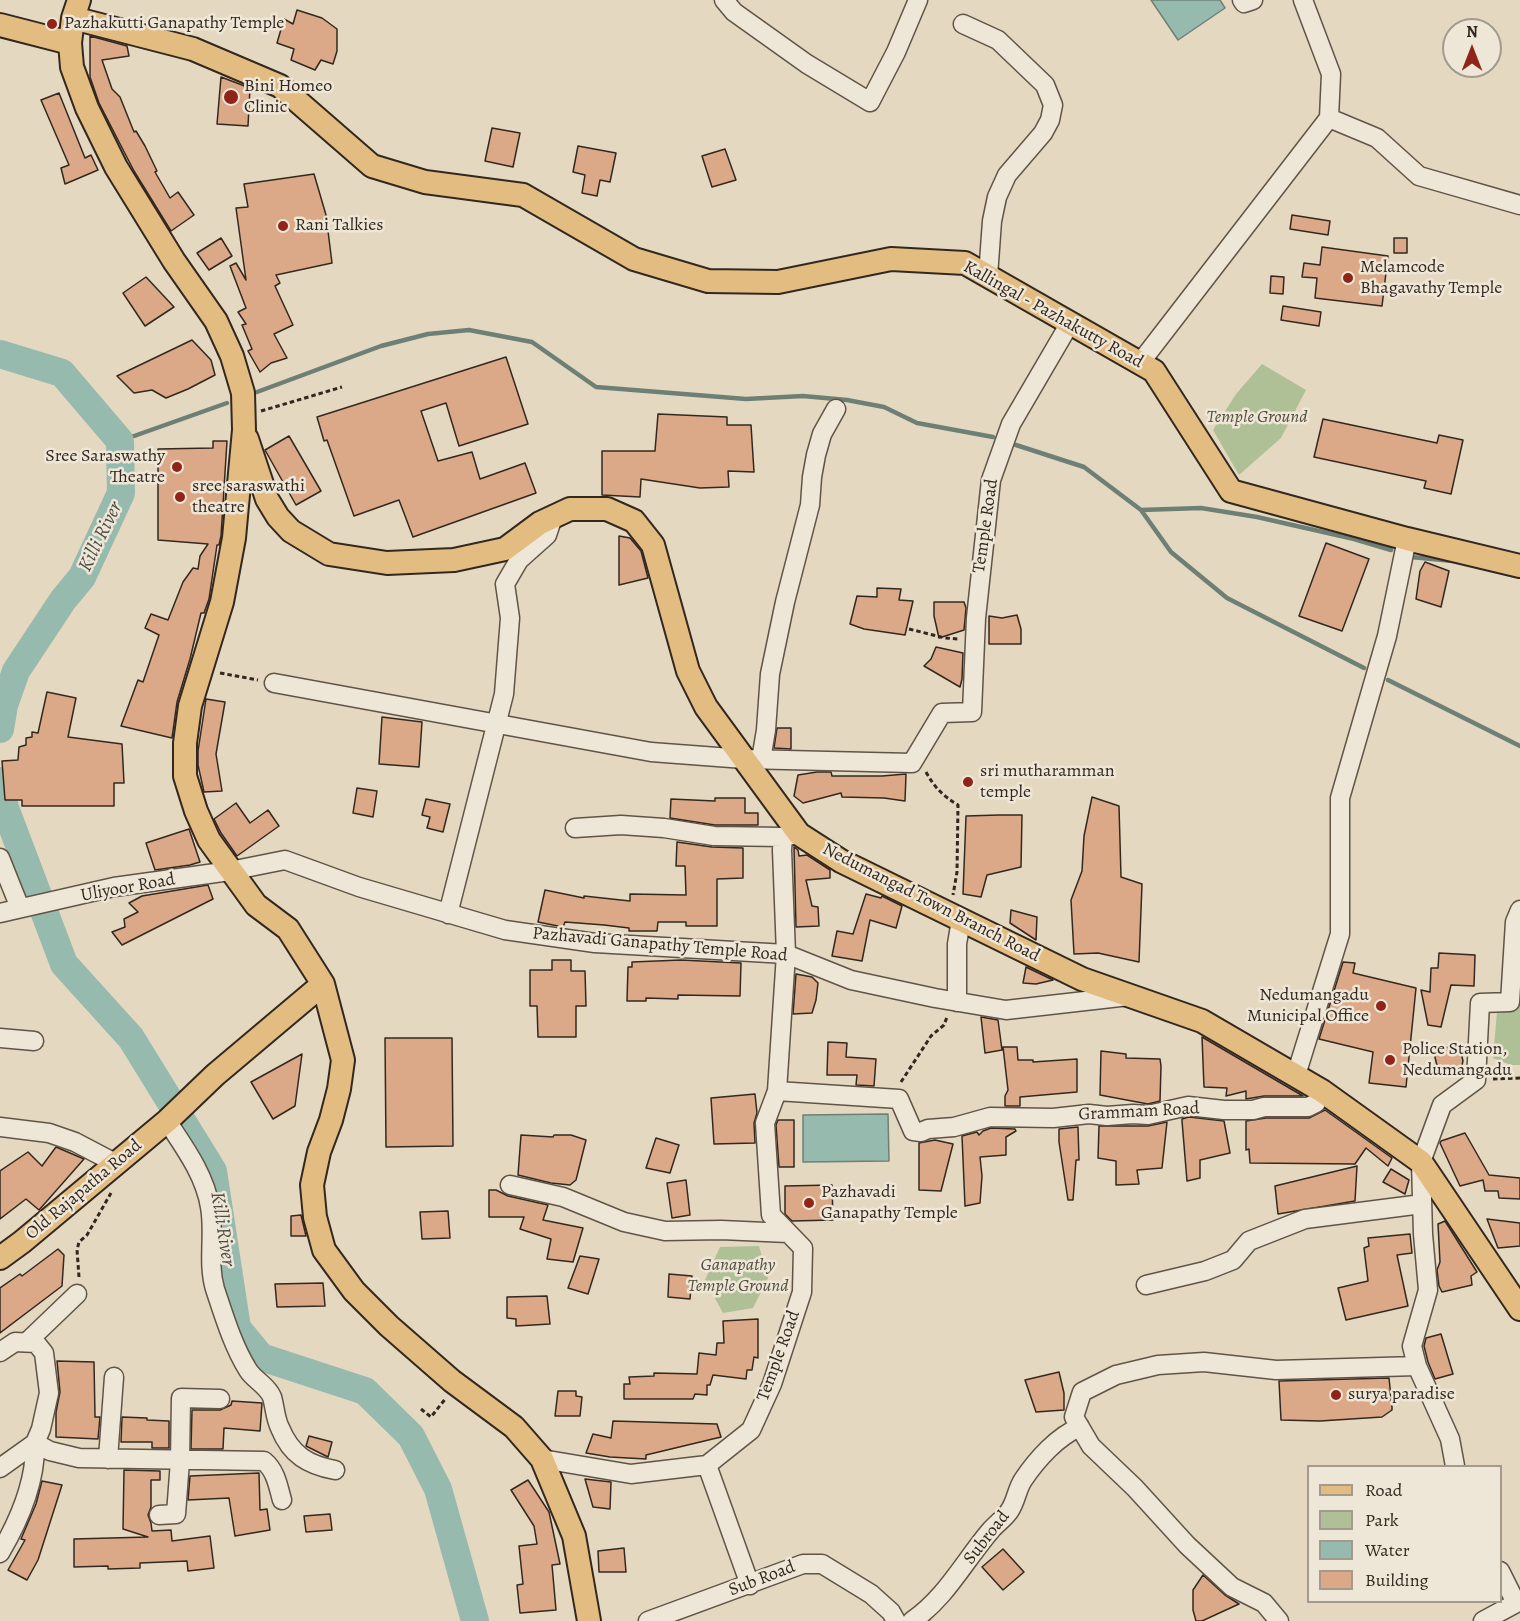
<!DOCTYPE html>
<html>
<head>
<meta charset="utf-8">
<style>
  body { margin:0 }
  #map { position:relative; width:1520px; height:1621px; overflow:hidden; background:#e5d8c0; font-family:Alegreya,serif }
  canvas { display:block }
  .legend { position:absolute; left:1307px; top:1465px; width:195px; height:138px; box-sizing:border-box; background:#eee6d6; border:2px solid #a39a8d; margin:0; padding:8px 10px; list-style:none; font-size:18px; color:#33281f }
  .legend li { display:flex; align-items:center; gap:12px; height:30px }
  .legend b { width:30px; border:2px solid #a39a8d }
  .north { position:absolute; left:1442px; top:18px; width:60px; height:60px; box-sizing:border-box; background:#eee6d6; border:2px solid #a39a8d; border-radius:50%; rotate:0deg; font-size:16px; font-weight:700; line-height:24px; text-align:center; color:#33281f }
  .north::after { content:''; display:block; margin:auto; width:21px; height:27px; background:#8f2418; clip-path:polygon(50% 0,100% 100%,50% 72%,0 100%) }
</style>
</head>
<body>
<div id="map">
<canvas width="1520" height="1621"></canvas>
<ul class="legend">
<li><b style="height:8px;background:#e2bc80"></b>Road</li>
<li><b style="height:16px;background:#afc097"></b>Park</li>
<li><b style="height:16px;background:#96baae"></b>Water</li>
<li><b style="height:16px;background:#dba987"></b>Building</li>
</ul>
<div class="north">N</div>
</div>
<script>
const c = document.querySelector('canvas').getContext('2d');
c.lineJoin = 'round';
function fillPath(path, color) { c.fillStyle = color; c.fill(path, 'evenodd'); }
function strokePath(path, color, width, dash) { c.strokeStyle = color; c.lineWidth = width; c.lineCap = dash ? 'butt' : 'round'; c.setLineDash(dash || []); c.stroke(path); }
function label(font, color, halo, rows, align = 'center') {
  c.font = font + ' Alegreya,serif'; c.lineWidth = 5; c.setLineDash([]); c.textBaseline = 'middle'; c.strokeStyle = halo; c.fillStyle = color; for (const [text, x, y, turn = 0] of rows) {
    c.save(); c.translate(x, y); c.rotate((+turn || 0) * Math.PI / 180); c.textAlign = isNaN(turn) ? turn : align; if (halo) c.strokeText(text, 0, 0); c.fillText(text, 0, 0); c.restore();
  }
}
const green = new Path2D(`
  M1262 364 1306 390 1281 438 1239 475 1213 430 1236 394Z
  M1520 1003V1065H1511L1493 1058 1497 1012Z
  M759 1246 768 1278 753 1308 723 1313 705 1280 720 1247Z`);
const water = new Path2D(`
  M1151 0H1220L1225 8 1178 40Z
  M888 1114 889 1161 803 1162V1115Z`);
const stream = new Path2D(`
  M257 392 381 346 428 334 469 330 532 342 596 387 746 399 803 396 847 400 884 407 917 423 993 437
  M120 441 227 403
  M1016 445 1084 467 1141 510 1201 508 1257 517 1354 539 1391 550
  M1141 510 1171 552 1227 598 1364 668
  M1411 557 1453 561
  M1388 680 1520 746
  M0 704 4 705`);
const river = new Path2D(`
  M0 354 62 373 120 441 121 493 82 577 63 600 16 671 4 705 0 729
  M0 781 5 808 64 964 131 1038 213 1171 237 1328 261 1357 365 1391 411 1436 438 1489 475 1621`);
const building = new Path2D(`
  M297 10 322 18 337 29V51L333 64 321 60 315 70 291 60 294 49 277 43 284 19 293 24Z
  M90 36 127 46 129 56 102 60 112 89 120 97 134 132 136 131 145 146 157 171 155 172 170 198 178 192 194 215 171 231 134 171 99 103 90 77Z
  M221 77 250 88 248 126 217 124Z
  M59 93 85 158 91 155 98 170 65 184 61 168 69 165 41 100Z
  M492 128 520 133 513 167 485 161Z
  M578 146 616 153 610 182 600 180 597 196 582 193 585 175 573 172Z
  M725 149 736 180 712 187 702 156Z
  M314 174 326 215 332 263 276 275 280 283 275 286 293 325 274 334 287 358 271 363 260 372 248 351 252 349 242 325 246 324 238 312 246 308 230 266 236 263 246 280 236 208 248 207 244 184Z
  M1292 215 1330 221 1328 235 1290 229Z
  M221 238 232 256 209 270 197 253Z
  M1394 238H1407V253H1394Z
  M1322 247 1388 256 1382 306 1315 298 1317 278 1302 277 1304 263 1320 265Z
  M1271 276 1284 277 1283 294 1270 293Z
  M146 277 174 307 145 326 123 293Z
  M1283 306 1321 312 1319 326 1281 320Z
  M192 340 211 360 215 375 188 389 166 398 152 390 134 393 117 376Z
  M506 357 528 424 459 446 446 403 421 411 438 461 472 452 480 479 525 463 536 493 413 537 399 500 354 516 327 440 324 441 317 417Z
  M658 414 727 417V425H751L754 472 728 471 729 487 700 488 641 479 640 497 602 495V451H655Z
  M1323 419 1437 443 1439 435 1463 440 1451 494 1424 488 1426 481 1314 457Z
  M289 436 321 491 296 505 265 450Z
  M213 441H227L221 536 219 545H217L209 599 204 613H201L190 659 177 702 172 738 121 726 138 680 143 682 159 635 145 628 151 614 168 620 183 582 193 568 198 569 200 556 208 544 158 540V449L213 448Z
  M619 536 630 538 641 551 648 578 619 585Z
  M1326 543 1369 559 1342 631 1299 616Z
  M1425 562 1449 571 1441 607 1416 599 1420 571Z
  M877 588 901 589 899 600 913 601 905 635 864 629 850 624 857 596 877 597Z
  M934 602H964L966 608 964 630 939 638 934 616Z
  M1017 615 1021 629V644H989V616L1002 618Z
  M936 647 963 653 962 679 960 687 924 666 931 659Z
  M47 692 76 698 68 737 122 744 124 783H114V806H22V800H5L2 761 18 760 19 747 26 745V738L32 737V732L38 733Z
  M206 699 225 702 216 754 222 791 204 792 198 765V751Z
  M382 717 422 722 419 767 379 764Z
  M777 728H791V749L774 748Z
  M817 772H831L832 776H882L906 774 905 801 884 798 842 797 841 793 803 803 794 796 798 775Z
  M357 788 377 791 373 817 353 813Z
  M1092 797 1119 806 1121 877 1142 884 1139 962 1098 953 1074 954 1071 900 1082 871 1084 836Z
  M715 798H745V813H758V825H715L670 818 671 799 715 801Z
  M426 799 450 804 443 832 427 828 430 817 422 815Z
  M236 803 250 823 268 810 279 826 237 856 221 833 214 819Z
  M999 815H1022L1021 867 987 875 981 897 963 894 966 816Z
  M189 829 200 862 190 865 155 870 146 843Z
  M677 842 712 847 743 848V878L717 879V926H686V922H658L657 931H629V928L604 925 565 922 563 927 538 922 545 890 584 898V896L630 901V894L686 895 685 866H676Z
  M794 847 798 850 799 856 807 855 830 870V878L806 880 812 906 818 907 819 926 796 927Z
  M208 885 213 899 122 945 112 932 125 927 124 919 138 912 129 903 142 896Z
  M866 894 881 898 882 896 902 906 896 928 870 920 862 961 832 956 837 931 853 934Z
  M1011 910 1037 917 1036 940 1010 923Z
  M1439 953 1475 955 1474 986 1451 985 1441 1027 1428 1025 1421 990 1430 992 1431 968H1438Z
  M552 960H571V971H585L586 1006H576V1037H538L537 1006H530V970H552Z
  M681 960 741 963 740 996 678 995V999L646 998V1001H627L628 967H632V962Z
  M1343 962 1355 963 1353 973 1416 988 1406 1087 1369 1083 1373 1052 1319 1039Z
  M1026 967 1053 980 1036 984 1023 983Z
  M796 974 812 977 818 983 816 1000 812 1013 793 1014Z
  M981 1017 998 1020 1002 1050 985 1053Z
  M1202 1037 1303 1096H1264L1246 1099V1091L1226 1096 1227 1088 1204 1087Z
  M385 1038H452L453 1146 386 1147Z
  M828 1042 847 1043 846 1057 876 1059 874 1086 856 1085 857 1075H827Z
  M1003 1047H1017L1018 1060H1033V1062L1077 1059V1092L1020 1097V1106H1005V1096L1008 1090Z
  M1440 1047 1460 1048 1463 1061 1460 1073 1439 1074 1434 1053Z
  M1101 1051 1126 1054V1058L1160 1059 1161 1066 1160 1101 1148 1104 1100 1095Z
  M302 1054 295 1106 273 1119 251 1082Z
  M755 1094 757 1113 754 1123 755 1143 714 1144 711 1098Z
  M1325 1110 1392 1158 1388 1166 1366 1148 1355 1164 1250 1163 1249 1149 1246 1150V1121L1266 1118H1309Z
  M1189 1117 1224 1121 1230 1153 1200 1160V1178L1187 1181 1182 1121V1119Z
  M778 1120H794V1167H779L776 1125Z
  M1167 1122 1162 1168 1137 1170 1139 1184 1116 1185V1161L1098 1158 1099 1126H1148Z
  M1078 1127 1079 1160H1076L1073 1200H1068L1059 1142V1129Z
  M991 1128 1015 1129 1016 1131 1006 1137V1155L980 1157 982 1176 980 1203 965 1206 962 1136 977 1132 979 1135 983 1131Z
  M1465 1133 1489 1175 1520 1178V1199L1499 1198 1498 1191H1485L1483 1180 1460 1186 1440 1143 1441 1141Z
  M521 1135 553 1137 554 1135H571L586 1140 576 1180 570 1185 551 1183 518 1175Z
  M656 1138 679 1145 670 1173 646 1168Z
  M935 1140 953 1144 941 1191 919 1190V1143Z
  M56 1147 84 1159 39 1210 26 1199 0 1219V1171L28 1152 42 1166Z
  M1357 1166 1355 1201 1278 1214 1275 1186Z
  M1391 1169 1409 1180 1405 1194 1383 1182Z
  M686 1180 690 1215 672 1218 667 1183Z
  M832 1185 833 1220 792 1221 785 1214V1186Z
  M489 1190H496L508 1196 548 1205 543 1220 583 1228 573 1262 547 1259 551 1239 520 1229 524 1217H489Z
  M448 1211 450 1238 422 1239 420 1212Z
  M301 1215 306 1236H291V1216Z
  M1487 1219 1520 1223V1246L1498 1248Z
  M1445 1221 1477 1272 1471 1276 1472 1285 1442 1292 1439 1286 1437 1270 1440 1262 1438 1224Z
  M1410 1234 1412 1253 1397 1255 1408 1306 1346 1320 1338 1288 1368 1281 1364 1248 1369 1246 1368 1238Z
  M58 1249 64 1255 62 1286 0 1333V1288L20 1274 22 1276Z
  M580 1256 599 1259 588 1294 568 1288Z
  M669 1274 692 1276 690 1299 668 1297Z
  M323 1283 325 1306 277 1307 275 1284Z
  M547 1296 550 1324 516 1326V1319L507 1318V1297Z
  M758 1319V1358L754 1357 752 1370H747L746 1379 713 1375 710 1385H707V1395L695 1394 693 1399H624V1384H630L629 1377 654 1376V1373L697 1374 699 1353 716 1355 717 1343H724L723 1321Z
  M1441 1334 1453 1374 1435 1379 1428 1362 1424 1346 1426 1338Z
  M57 1361 94 1362 95 1417H100L98 1439 56 1437V1412L60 1392Z
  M1059 1372 1064 1393V1410L1036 1412 1025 1380Z
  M1389 1378 1392 1407V1410L1382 1417 1320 1421 1281 1420 1279 1381Z
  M558 1391H576V1396L582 1397 580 1416H555Z
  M232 1401 262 1403 260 1431 224 1428 223 1449H191L192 1410H220L231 1405Z
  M122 1417 147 1418V1420L169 1421V1448H152V1442H121Z
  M613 1421 717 1424 721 1437 646 1455V1459L610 1457 586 1453 593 1434 611 1438Z
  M309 1436 332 1442 328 1457 306 1446Z
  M124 1470 160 1471V1480H151V1507L148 1515 151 1523 152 1531 171 1530 172 1541 210 1536 214 1568 188 1571 187 1561 140 1563V1568L108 1569V1566L74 1567V1539L148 1537 123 1529Z
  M259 1473 260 1510 267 1509 270 1530 235 1536 229 1498 188 1500 190 1476Z
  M585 1479 611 1482 610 1509 593 1507Z
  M528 1480 549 1512 560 1564 552 1565 556 1610 520 1613 517 1585 523 1584 519 1546 537 1544 534 1526 511 1490Z
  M42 1481 62 1485 38 1560 27 1580 8 1570 25 1540 21 1539 36 1504Z
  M330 1514 332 1530 306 1532 304 1516Z
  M624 1548 626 1572H599L598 1551Z
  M1003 1549 1024 1572 1003 1590 982 1567Z
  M1203 1575 1225 1595 1239 1604 1202 1621H1196L1193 1610V1590Z`);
const path = new Path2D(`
  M261 411 342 387
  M909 629 945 638 958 639
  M220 673 258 680
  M926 772C934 787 943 796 958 805L957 872 953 895
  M1493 1079 1520 1078
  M901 1082 931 1036 944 1025 947 1017
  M79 1277 77 1250 79 1242 87 1235 111 1193
  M421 1409 431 1417 446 1398`);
const minor = new Path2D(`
  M724 0 734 12 807 64 870 102 896 52 918 0
  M1242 0 1244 3 1253 0
  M1303 0 1331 74 1329 118
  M963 24 998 40 1045 85 1053 105 1050 120 1043 133 1007 175 997 197 992 221 988 276
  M1140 363 1329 118 1377 138 1419 176 1520 205
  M274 683 651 752 744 759 912 763 942 713 972 712 976 618 991 480 1011 424 1070 323
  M761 760 766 730 770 674 785 602 810 505 812 477 816 455 822 434 836 409
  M575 828 621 825 664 828 714 836 783 837
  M0 858 20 908
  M0 913 114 887 230 871 285 860 359 887 505 930 595 943 786 954 851 980 935 998 1006 1010 1129 996
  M448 914 504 694 510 618 505 584 519 560 547 535 553 517
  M957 1002V944L961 920
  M0 1038 34 1041
  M1296 1075 1340 934V798L1387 636 1407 539
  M777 1091 899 1099 913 1131 921 1132 928 1129 954 1127 990 1117 1053 1118 1089 1114 1107 1116 1133 1114 1148 1115 1188 1106 1224 1110H1253L1264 1107H1308L1316 1103 1322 1091
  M167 1121C184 1147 205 1175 210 1207 215 1234 207 1262 215 1289 224 1316 233 1346 248 1370 254 1380 267 1385 272 1397 275 1407 275 1418 280 1428 291 1455 308 1465 335 1470
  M0 1127 49 1133 75 1142 115 1163
  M510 1185 563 1197 624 1222 665 1231 721 1230 788 1233
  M1146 1285 1205 1271 1233 1260 1249 1241 1305 1219 1422 1204
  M28 1341 77 1294
  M0 1352 15 1342 36 1343 44 1353 49 1393 41 1429 35 1443 0 1468
  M35 1443 50 1451 79 1458 264 1461C276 1471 278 1486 282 1500
  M108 1459 114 1377
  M542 1459 631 1474 707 1465 751 1430 772 1384 802 1292 803 1248 771 1215 765 1123 777 1091 786 954 782 850 783 837 799 834
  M707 1465 750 1585
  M1455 1466 1450 1439 1417 1366 1412 1346 1428 1290 1423 1234 1421 1162 1442 1105 1476 1080 1480 1003 1510 1002 1515 922 1520 910
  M159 1515 176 1514 180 1461 181 1398 220 1399
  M0 1553C19 1521 36 1481 35 1443
  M1500 1571 1516 1603
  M648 1621 803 1564H822L871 1594 891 1612 896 1621
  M912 1621C946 1598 965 1560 991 1530 997 1523 1006 1517 1010 1510 1016 1501 1017 1489 1023 1480 1037 1459 1058 1436 1080 1427
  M1279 1621 1264 1603 1232 1587 1187 1545 1135 1488 1091 1446 1074 1417 1082 1392 1116 1375 1158 1365 1204 1362 1276 1370 1417 1366
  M1483 1621 1520 1601`);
const major = new Path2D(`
  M79 0 73 18 70 43 72 67 87 108 116 167 174 261 216 321 232 356 243 393 244 430 234 538 222 602 190 706 185 743V776L196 811 209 840 256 905 288 929 323 984 343 1060 339 1089 331 1120 319 1152 312 1185 315 1217 324 1250 354 1291 389 1326 452 1381 514 1427 542 1459 574 1536 589 1621
  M73 18 193 49 280 86 372 166 425 182 523 195 634 259 708 281 778 282 891 259 965 263 1154 371 1231 491 1407 539 1520 566
  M0 25 70 43
  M247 439 267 499 278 517 291 531 329 554 387 563 454 560 505 549 540 523 570 509H607L634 521 653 545 688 671 706 707 799 834 841 861 1082 979 1202 1021 1322 1091 1421 1162 1520 1309
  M0 1258 22 1242 167 1121 215 1075 323 984`);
const markers = [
  [52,24,6,"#8f2418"],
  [231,97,8,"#8f2418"],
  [283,226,6,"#8f2418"],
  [1348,278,6,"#8f2418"],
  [177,467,6,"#8f2418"],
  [180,497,6,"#8f2418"],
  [968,782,6,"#8f2418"],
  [1381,1006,6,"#8f2418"],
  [1390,1060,6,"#8f2418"],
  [809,1203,6,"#8f2418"],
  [1336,1395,6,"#8f2418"]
];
const poiNames = [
  ["Pazhakutti Ganapathy Temple",64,24],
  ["Bini Homeo",244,87],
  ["Clinic",244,108],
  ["Rani Talkies",295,226],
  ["Melamcode",1360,268],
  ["Bhagavathy Temple",1360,289],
  ["Sree Saraswathy",165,457,"right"],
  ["Theatre",165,478,"right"],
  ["sree saraswathi",192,487],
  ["theatre",192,508],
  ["sri mutharamman",980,772],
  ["temple",980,793],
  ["Nedumangadu",1369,996,"right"],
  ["Municipal Office",1369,1017,"right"],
  ["Police Station,",1402,1050],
  ["Nedumangadu",1402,1071],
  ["Pazhavadi",821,1193],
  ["Ganapathy Temple",821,1214],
  ["surya paradise",1348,1395]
];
const streetNames = [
  ["Kallingal - Pazhakutty Road",1053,315,29],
  ["Temple Road",986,526,-82],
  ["Uliyoor Road",128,888,-10],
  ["Nedumangad Town Branch Road",931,903,27],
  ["Pazhavadi Ganapathy Temple Road",660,945,5],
  ["Grammam Road",1139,1112,-3],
  ["Old Rajapatha Road",84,1190,-40],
  ["Temple Road",779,1356,-70],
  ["Subroad",987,1538,-52],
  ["Sub Road",762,1579,-21]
];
const parkNames = [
  ["Temple Ground",1257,418],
  ["Ganapathy",738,1266],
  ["Temple Ground",738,1287]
];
const waterNames = [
  ["Killi River",101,537,-64],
  ["Killi River",222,1229,81]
];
fillPath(green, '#afc097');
fillPath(water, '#96baae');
strokePath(water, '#6e8075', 1.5);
strokePath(stream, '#6e8075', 4.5);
strokePath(river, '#96baae', 28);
fillPath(building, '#dba987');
strokePath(building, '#33281f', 1.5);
strokePath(minor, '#605447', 21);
strokePath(major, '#33281f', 26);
strokePath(path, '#33281f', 3, [4.5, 3]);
strokePath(minor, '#eee6d6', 18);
strokePath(major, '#e2bc80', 22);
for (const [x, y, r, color] of markers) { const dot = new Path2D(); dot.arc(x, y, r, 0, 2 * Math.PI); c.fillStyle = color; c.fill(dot); strokePath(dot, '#eee6d6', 2); }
label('18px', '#33281f', '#eee6d6', poiNames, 'left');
label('18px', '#33281f', '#eee6d6', streetNames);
label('italic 18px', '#524e3d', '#eee6d6', parkNames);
label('italic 20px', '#4c4c43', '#eee6d6', waterNames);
</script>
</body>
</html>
